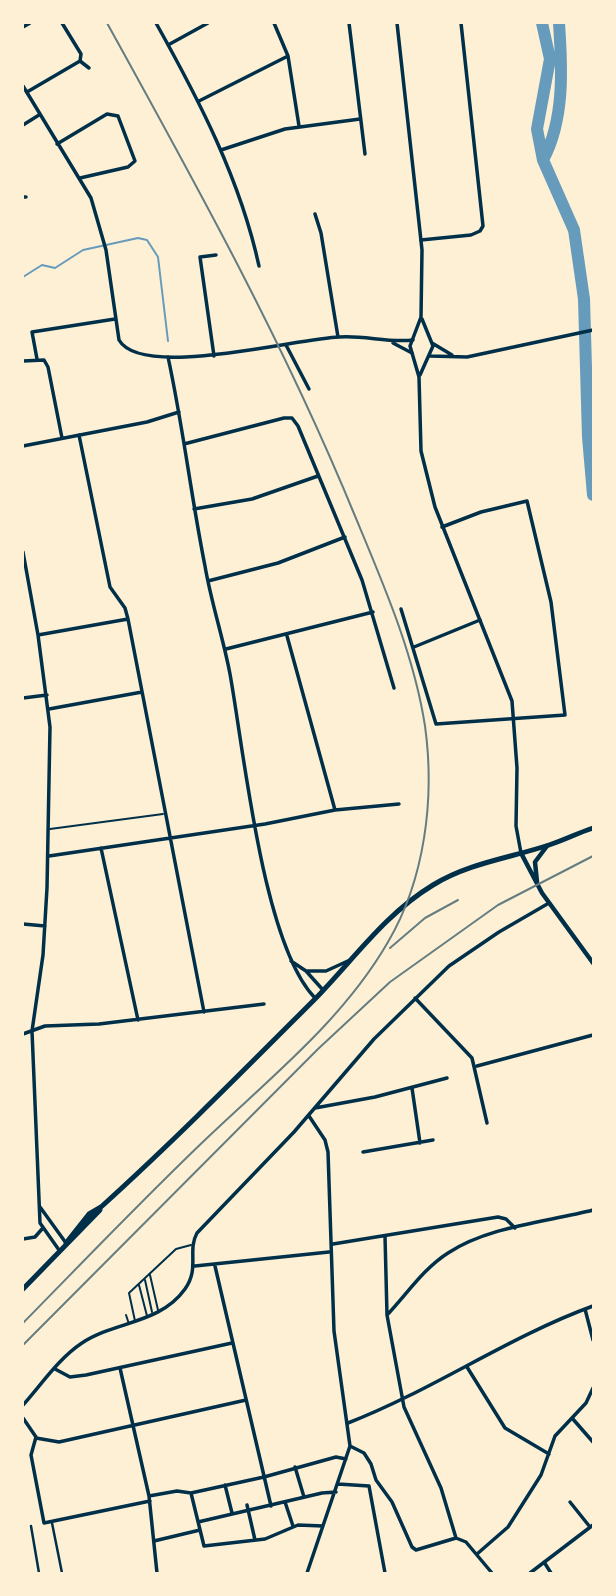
<!DOCTYPE html>
<html>
<head>
<meta charset="utf-8">
<style>
  body { margin:0 }
  #map { position:relative; width:616px; height:1596px; overflow:hidden; background:#fdf0d5; font-family:Overpass,sans-serif }
  canvas { display:block }
  .frame { position:absolute; inset:0; border:24px solid #fdf0d5; pointer-events:none }
</style>
</head>
<body>
<div id="map">
<canvas width="616" height="1596"></canvas>
<div class="frame"></div>
</div>
<script>
const c = document.querySelector('canvas').getContext('2d');
c.lineJoin = 'round';
function strokePath(path, color, width, dash) { c.strokeStyle = color; c.lineWidth = width; c.lineCap = dash ? 'butt' : 'round'; c.setLineDash(dash || []); c.stroke(path); }
const stream = new Path2D(`
  M23 277 42 265 55 268 83 250 138 238 147 240 158 257 168 341
  M589 472H593`);
const canal = new Path2D(`
  M591 481 593 483`);
const river = new Path2D(`
  M542 23 550 59 537 129 543 160 574 230 584 299 588 437 593 495
  M543 160C565 119 562 67 559 23`);
const service = new Path2D(`
  M50 829 163 814
  M150 1275 158 1310
  M145 1280 152 1312
  M139 1285 147 1316
  M126 1315 129 1324
  M135 1321 129 1293 176 1249 191 1245`);
const pedestrian = new Path2D(`
  M52 1523 62 1573
  M31 1526 39 1573`);
const minor = new Path2D(`
  M62 23 81 54 80 61
  M156 23C199 100 240 179 259 266
  M274 23 288 56 299 126
  M349 23 365 154
  M23 27 30 23
  M168 45 208 23
  M23 86 91 198 106 250 119 340C142 380 298 338 339 337 364 335 388 343 413 340
  M27 92 80 61 89 68
  M199 101 288 56
  M23 125 39 115
  M57 144 107 114 118 116 135 161 128 167 80 178
  M221 150 285 129 360 119
  M23 197H26
  M315 214 321 233 338 337
  M421 240 471 235 480 231 483 226 461 23
  M393 343 412 353
  M286 345 309 389
  M214 356 200 257 216 255
  M168 357C183 426 191 496 205 566 211 602 223 637 230 674 244 751 263 945 315 998
  M37 359 32 332 115 319
  M23 361 44 360 48 367 62 438
  M79 435 110 587 125 608 128 619 204 1012
  M184 444 284 418H292L298 426 362 580 394 688
  M23 446 147 422 179 412
  M194 509 252 499 318 476
  M23 552 38 635 50 727 47 888 43 955 32 1031 40 1223 59 1250
  M208 581 278 563 345 537
  M401 609 436 724 565 715 551 602 527 501 481 512 442 527
  M38 635 128 619
  M287 636 335 810
  M414 647 480 620
  M226 649 373 612
  M23 698 47 695
  M49 709 142 692
  M101 848 138 1020
  M49 856 265 824 335 810 399 804
  M23 924 45 926
  M291 961 306 971 323 990
  M306 971H326L350 960
  M415 998 472 1058 487 1123
  M23 1034 45 1026 99 1024 264 1004
  M477 1066 593 1035
  M412 1088 420 1143
  M315 1108 375 1097 447 1078
  M363 1152 433 1140
  M40 1207 66 1243
  M385 1236 387 1315 404 1407 441 1488 456 1538
  M23 1239 35 1237 42 1229
  M333 1244 498 1217 506 1219 515 1228
  M195 1266 329 1252
  M215 1266 271 1506
  M585 1309 593 1340
  M387 1315C407 1294 423 1269 448 1253 489 1226 547 1222 593 1210
  M467 1367 505 1428 549 1454
  M120 1368 149 1496 157 1573
  M55 1369 70 1377 86 1375 232 1343
  M23 1405C41 1385 59 1358 82 1343 115 1321 160 1324 185 1289 200 1268 187 1251 197 1233L294 1132 374 1039 449 966 499 932 549 903
  M23 1418 36 1437 31 1455 44 1523 150 1501
  M572 1418 593 1442
  M348 1423C433 1390 508 1337 593 1306
  M36 1438 59 1442 246 1400
  M350 1446 364 1453 371 1464 376 1480 392 1502 412 1547 416 1550 456 1538 466 1542 492 1573
  M295 1467 304 1497
  M338 1484 369 1486
  M225 1485 232 1513
  M369 1486 385 1573
  M191 1493 204 1546 265 1539 298 1525 323 1526
  M149 1496 177 1491 191 1493 264 1477 336 1457 346 1459
  M285 1502 293 1526
  M570 1502 590 1527
  M247 1505 255 1540
  M198 1522 322 1493 336 1492
  M154 1541 200 1530
  M477 1554 508 1527 541 1475 555 1436 586 1403 593 1388
  M544 1562 551 1573
  M307 1573 350 1446 334 1331 328 1152 325 1140 309 1116
  M530 1573 593 1525`);
const tertiary = new Path2D(`
  M397 23 422 250 421 317 410 346 419 377 421 451 435 507 512 701 517 768 516 826 521 853
  M432 343 452 355
  M430 356 467 357 593 330
  M420 375 433 346 422 319`);
const secondary = new Path2D(`
  M521 853 542 893 593 963
  M537 882 535 862 547 846`);
const primary = new Path2D(`
  M66 1243 89 1214 101 1207C175 1140 245 1069 315 999 354 959 385 914 433 885 469 863 510 858 549 845 564 840 578 833 593 828
  M23 1289 100 1210`);
const rail = new Path2D(`
  M390 948 425 918 458 900
  M23 1323C84 1261 144 1198 207 1138 271 1077 343 1020 388 942 425 879 435 798 425 726 414 654 383 583 355 516 285 345 196 184 107 23
  M23 1345 318 1049 390 982 498 905 593 856`);
strokePath(stream, '#669bbc', 2);
strokePath(canal, '#669bbc', 8);
strokePath(river, '#669bbc', 12);
strokePath(service, '#003049', 2);
strokePath(pedestrian, '#003049', 2.5);
strokePath(minor, '#003049', 3.5);
strokePath(tertiary, '#003049', 3.5);
strokePath(secondary, '#003049', 4.5);
strokePath(primary, '#003049', 5);
strokePath(rail, '#657d81', 2);
</script>
</body>
</html>
